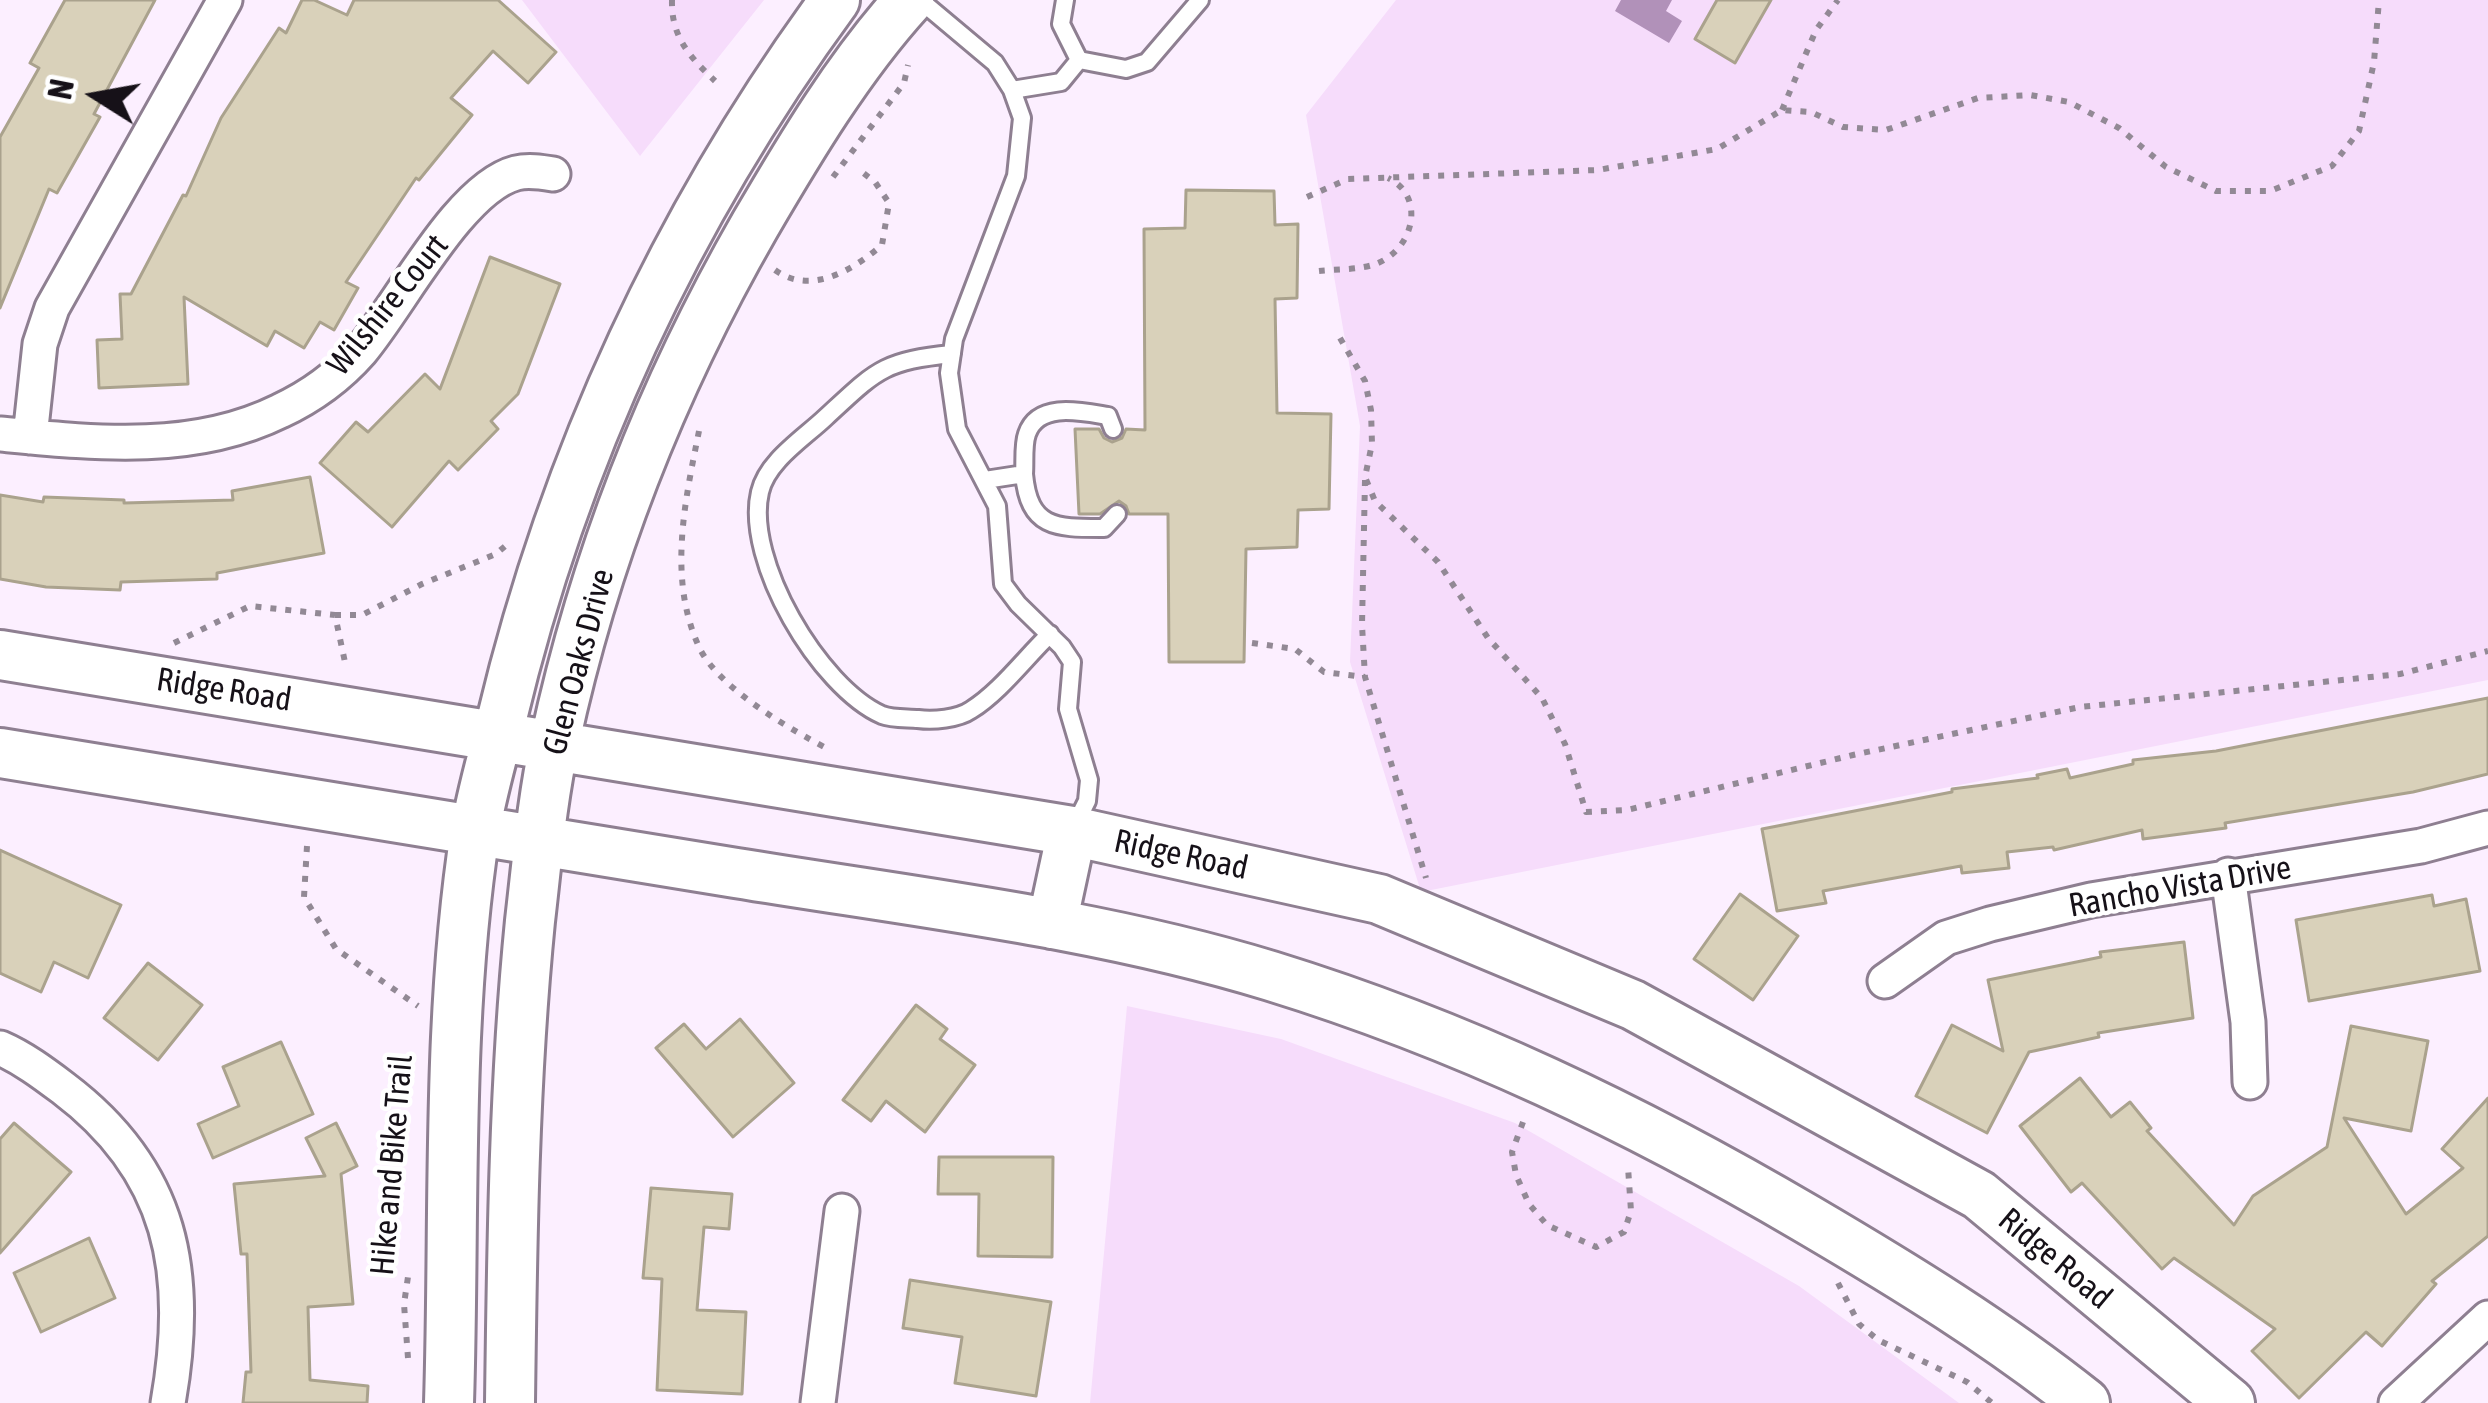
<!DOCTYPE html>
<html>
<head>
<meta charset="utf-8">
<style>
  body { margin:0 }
  #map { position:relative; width:2488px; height:1403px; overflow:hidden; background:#fcefff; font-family:"Asap Condensed",sans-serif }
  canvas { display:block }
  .north { position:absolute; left:36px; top:36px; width:120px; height:120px; -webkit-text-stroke:9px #fff; paint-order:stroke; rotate:281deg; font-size:33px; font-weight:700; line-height:48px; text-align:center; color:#161118 }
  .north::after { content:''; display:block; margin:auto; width:42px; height:54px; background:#161118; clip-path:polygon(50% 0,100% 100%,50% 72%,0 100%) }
</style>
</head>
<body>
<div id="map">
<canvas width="2488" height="1403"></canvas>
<div class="north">N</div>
</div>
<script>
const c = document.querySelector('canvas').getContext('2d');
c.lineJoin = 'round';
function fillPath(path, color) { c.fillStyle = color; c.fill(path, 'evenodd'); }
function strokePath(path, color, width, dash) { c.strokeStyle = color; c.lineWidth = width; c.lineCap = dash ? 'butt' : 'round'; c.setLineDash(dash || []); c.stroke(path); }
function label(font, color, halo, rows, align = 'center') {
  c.font = font + ' "Asap Condensed",sans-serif'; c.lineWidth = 9; c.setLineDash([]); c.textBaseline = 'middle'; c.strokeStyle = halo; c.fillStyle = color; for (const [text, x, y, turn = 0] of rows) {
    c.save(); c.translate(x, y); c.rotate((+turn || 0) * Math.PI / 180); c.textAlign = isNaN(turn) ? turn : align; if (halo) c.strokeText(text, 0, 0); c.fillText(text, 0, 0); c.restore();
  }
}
const green = new Path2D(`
  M522 0H764L640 156Z
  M1396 0H2488V680L1421 892 1350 662 1360 426 1306 115Z
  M1127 1006 1281 1039 1515 1123 1799 1286 1959 1403H1090Z`);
const water = new Path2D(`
  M1621 0H1672L1666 11 1682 21 1669 43 1615 11Z`);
const building = new Path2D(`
  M65 0H155L94 114 100 117 57 193 49 189 0 308V137L39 68 30 63Z
  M302 0H314L347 15 354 0H498L556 52 528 83 493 51 451 98 472 115 419 180 416 178 346 282 358 288 334 330 320 322 304 348 275 331 267 346 184 297 188 384 99 388 97 340 122 339 120 294H131L183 195 186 196 221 118 279 28 286 33Z
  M1717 0H1771L1735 63 1695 39Z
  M1186 190 1274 191 1275 225 1298 224 1297 298 1275 299 1277 413 1331 414 1329 509 1298 510 1297 547 1246 549 1244 662H1169L1168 514H1129L1126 506 1119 501 1100 514H1079L1075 429H1099L1104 438 1112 442 1122 438 1126 429 1145 430 1144 229 1185 228Z
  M490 257 560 284 518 394 491 421 498 429 458 470 449 461 392 527 320 463 356 422 368 432 425 374 440 389Z
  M310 477 324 553 217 573V579L121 582 120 590 46 587 0 579V495L43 502 44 497 124 500V503L233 500 232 491Z
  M2488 698V774L2413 792 2225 823 2226 828 2143 839 2142 830 2054 850 2053 847 2007 852 2009 868 1962 873 1961 866 1823 891 1826 903 1777 911 1762 829 1952 792V789L2038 778 2037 775 2067 769 2070 778 2133 764V760L2216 751Z
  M0 850 121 905 88 978 54 962 41 992 0 973Z
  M1740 894 1798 936 1753 1000 1694 959Z
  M2432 895 2434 906 2466 899 2480 971 2309 1001 2296 920Z
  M2184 942 2193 1018 2098 1033 2099 1037 2029 1052 1987 1133 1916 1096 1952 1025 2003 1051 1988 980 2101 957 2100 952Z
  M148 963 202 1005 158 1060 104 1018Z
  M916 1005 947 1029 940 1039 975 1065 925 1132 886 1101 871 1121 843 1100Z
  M740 1019 794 1083 733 1137 656 1048 684 1024 706 1049Z
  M2351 1026 2428 1041 2411 1131 2344 1118 2406 1214 2463 1168 2442 1149 2488 1098V1236L2432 1281 2436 1284 2382 1346 2366 1332 2299 1398 2252 1351 2275 1329 2174 1258 2162 1269 2082 1183 2071 1192 2020 1126 2080 1078 2111 1117 2130 1102 2151 1128 2147 1131 2234 1225 2253 1196 2327 1147Z
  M281 1042 313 1114 213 1158 198 1124 239 1106 223 1067Z
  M14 1123 71 1172 0 1253V1139Z
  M336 1123 357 1166 341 1174 353 1304 308 1307 310 1380 368 1386 367 1403H243L246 1372H251L247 1254H241L234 1184 325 1176 306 1138Z
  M939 1157H1053L1052 1257 978 1256 979 1194H938Z
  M651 1188 732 1194 729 1229 704 1227 697 1310 746 1312 742 1394 657 1390 662 1279 643 1278Z
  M89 1238 115 1298 41 1332 14 1273Z
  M910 1280 1051 1302 1036 1396 955 1383 962 1337 903 1328Z`);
const path = new Path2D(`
  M672 0C671 37 690 57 715 81
  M1782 110 1816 30 1838 0
  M833 177 904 83 908 65
  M1307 197 1348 179 1598 170 1717 149 1782 110 1811 112 1843 127 1886 130 1978 98 2030 95 2069 102 2119 128 2166 167 2216 191H2270L2332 166 2359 131 2374 62 2379 0
  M775 270C811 296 853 270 882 245L889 203 875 182 862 172
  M1319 271C1337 269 1362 270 1378 263 1414 248 1426 196 1388 178
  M1340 338 1365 381 1371 410 1372 444 1365 477 1375 501 1438 562 1488 638 1542 698 1565 744 1586 812 1627 810 1853 755 2080 707 2400 674 2488 651
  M699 431C685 501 667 580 700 649 720 689 791 730 830 750
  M1365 480 1362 625 1365 677 1426 878
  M335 615H362L422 584 496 554 511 541
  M174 643 250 606 335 615 346 667
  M1252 643 1295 649 1324 672 1365 677
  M307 846 304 897 336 949 418 1006
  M1523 1122 1512 1152 1516 1175 1529 1204 1547 1225 1596 1247 1624 1232 1631 1211 1628 1167
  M1838 1283 1859 1324 1878 1340 1967 1382 1992 1403
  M408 1358 404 1304 409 1270`);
const lane = new Path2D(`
  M920 0 995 63 1012 90 1022 118 1016 176 954 339 949 373 957 429 997 506 1003 584 1018 604 1062 647 1072 662 1068 709 1089 780 1087 801 1075 825
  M1065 0 1061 24 1079 60
  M1079 60 1126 69 1147 62 1200 0
  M1012 90 1061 82 1079 60
  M952 354C882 361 876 371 826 417 804 438 767 461 760 492 744 560 819 687 882 715 892 719 907 718 918 719 933 721 958 719 971 710 1000 692 1025 658 1050 634
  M1024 474C1025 462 1023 445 1027 434 1038 401 1083 412 1108 416L1113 429
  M985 480 1024 474C1029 529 1056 528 1104 528L1117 514`);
const street = new Path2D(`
  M0 434C94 443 193 454 280 411 310 397 339 376 361 351 400 305 459 188 516 173 528 170 541 172 553 174
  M30 437 40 344 52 308 225 0
  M2228 875 2248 1022 2250 1082
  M1885 981 1946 938 1990 924 2091 900 2421 846 2488 828
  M0 1048C23 1058 43 1073 63 1088 173 1171 191 1273 168 1403
  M818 1403 842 1211
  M2396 1403 2488 1318`);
const secondary = new Path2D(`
  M0 655 1072 831 1379 899 1633 1005 1979 1195 2230 1403
  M0 753C245 792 490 833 736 873 914 902 1098 923 1271 976 1462 1035 1635 1118 1807 1219 1904 1276 1997 1333 2085 1403
  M1052 924 1072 831
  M449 1403C455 1213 446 1022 475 833 481 795 493 756 502 718 564 458 677 215 835 0
  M510 1403C512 1242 514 1082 530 921 537 861 542 799 555 741 594 560 663 385 755 225 800 148 849 66 909 0`);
const streetNames = [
  ["Wilshire Court",388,305,-51],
  ["Glen Oaks Drive",579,662,-75],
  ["Ridge Road",224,690,9],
  ["Ridge Road",1181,855,12],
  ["Rancho Vista Drive",2180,887,-10],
  ["Hike and Bike Trail",392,1165,-85],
  ["Ridge Road",2055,1259,40]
];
fillPath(green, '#f6dcfb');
fillPath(water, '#b191b9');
fillPath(building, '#d9d1ba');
strokePath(building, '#aaa28d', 3);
strokePath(lane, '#8e7f91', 22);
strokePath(street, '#8e7f91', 39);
strokePath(secondary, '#8e7f91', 54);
strokePath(path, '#928995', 6, [6, 9]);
strokePath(lane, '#fff', 16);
strokePath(street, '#fff', 33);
strokePath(secondary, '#fff', 48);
label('33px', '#161118', '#fff', streetNames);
</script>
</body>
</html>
